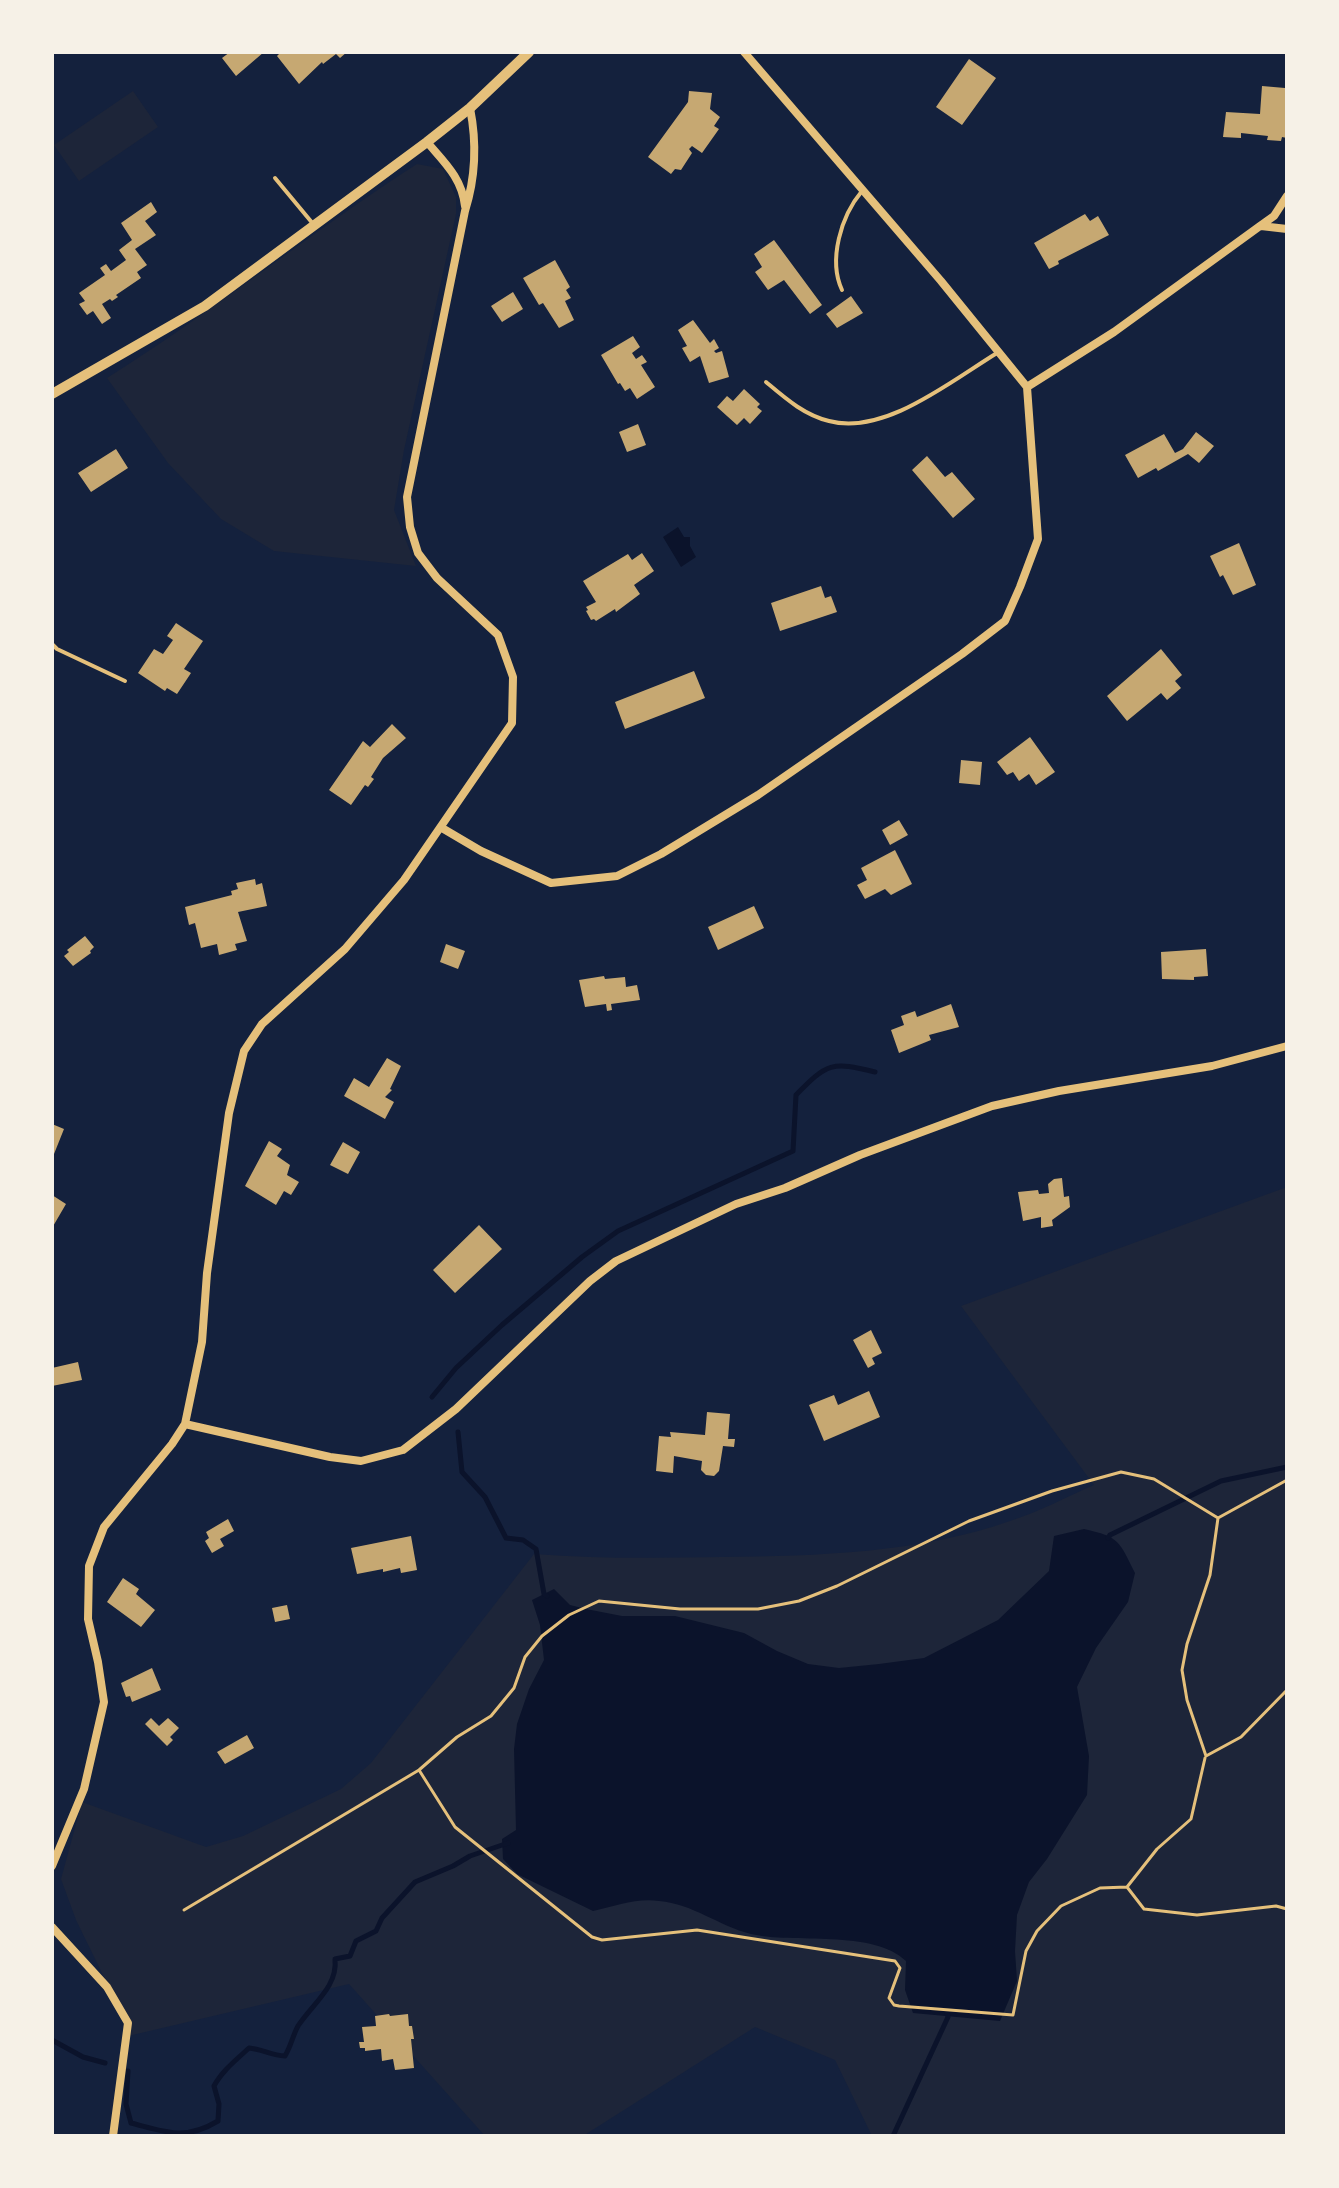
<!DOCTYPE html>
<html>
<head>
<meta charset="utf-8">
<style>
  body { margin:0 }
  #map { position:relative; width:1339px; height:2188px; overflow:hidden; background:#14213d; font-family:Signika,sans-serif }
  canvas { display:block }
  .frame { position:absolute; inset:0; border:54px solid #f6f1e7; pointer-events:none }
</style>
</head>
<body>
<div id="map">
<canvas width="1339" height="2188"></canvas>
<div class="frame"></div>
</div>
<script>
const c = document.querySelector('canvas').getContext('2d');
c.lineJoin = 'round';
function fillPath(path, color) { c.fillStyle = color; c.fill(path, 'evenodd'); }
function strokePath(path, color, width, dash) { c.strokeStyle = color; c.lineWidth = width; c.lineCap = dash ? 'butt' : 'round'; c.setLineDash(dash || []); c.stroke(path); }
const green = new Path2D(`
  M133 91 158 127 79 181 54 145Z
  M417 164 443 169 456 197V214L404 450 394 510 416 566 274 551 221 519 168 463 107 378C214 311 311 232 417 164Z
  M1287 1187V2136H872L835 2060 755 2027 583 2136H485L349 1984 124 2037 123 2016 76 1920 61 1879 82 1802 206 1847 243 1836 341 1789 371 1763 534 1554C597 1559 659 1558 722 1557 818 1556 919 1553 1010 1521 1039 1512 1066 1497 1094 1485L961 1306Z`);
const water = new Path2D(`
  M678 527 684 537H690V546L696 557 681 567 663 537Z
  M1084 1529C1120 1537 1119 1541 1135 1573L1128 1602 1096 1648 1077 1687 1089 1756 1087 1795 1047 1859 1029 1882 1017 1915 1015 1951 1017 1981 1000 2021 913 2013 905 1990 906 1961C873 1929 793 1944 751 1934 719 1926 693 1904 659 1901 636 1898 616 1906 593 1911L517 1874 503 1859 502 1839 516 1830 514 1749 517 1724 529 1689 544 1660 540 1625 532 1600 554 1589 570 1605 586 1609 622 1616H675L744 1633 777 1651 808 1664 839 1668 879 1664 924 1658 998 1620 1049 1571 1054 1536Z`);
const stream = new Path2D(`
  M432 1397 456 1368 502 1325 582 1257 618 1231 793 1151 796 1095C827 1063 832 1061 875 1072
  M458 1432 462 1472 485 1497 506 1538 523 1540 536 1549 544 1594 547 1596
  M1108 1538 1110 1535 1221 1481 1287 1467
  M52 2040 83 2057 105 2063
  M128 2071 126 2104 131 2123C166 2132 185 2141 218 2121L219 2104 214 2086C222 2071 236 2060 249 2048 262 2049 272 2056 285 2056 291 2046 293 2035 298 2026 312 2004 338 1987 335 1959L350 1956 356 1941 376 1931 382 1918 415 1882 453 1866 470 1856 508 1843
  M893 2136 948 2017 947 2013`);
const building = new Path2D(`
  M230 52H264L236 76 222 58Z
  M281 52H347L340 58 336 54 323 64 322 62 299 84 277 56Z
  M969 59 996 78 962 125 936 107Z
  M1262 86 1285 88 1287 138 1282 137 1281 141 1267 140 1268 136 1241 133V138L1223 137 1226 112 1260 114Z
  M689 91 712 93 710 109 720 117 714 126 719 129 702 153 692 146 689 149 692 153 681 170 675 169 671 174 648 157 688 102Z
  M151 202 157 212 145 221 156 235 135 249 147 265 137 272 141 278 116 295 118 297 112 301 110 299 102 304 111 318 102 324 93 311 87 315 79 304 85 301 79 293 105 275 100 268 106 264 111 271 126 260 119 250 132 240 121 223Z
  M1085 214 1090 221 1098 216 1109 235 1058 261 1059 264 1049 269 1034 243Z
  M774 240 822 305 810 314 784 280 768 290 755 272 762 267 754 254Z
  M555 260 570 287 566 290 571 298 565 301 574 320 559 328 543 303 539 305 523 278Z
  M513 292 523 309 502 322 491 306Z
  M851 296 863 313 837 328 826 314Z
  M693 320 710 343 714 339 719 348 714 351 716 353 722 351 729 377 709 383 700 356 690 362 682 348 687 346 678 330Z
  M633 336 640 347 632 353 636 359 642 355 647 362 641 365 655 387 637 399 630 388 625 391 620 383 618 384 601 355Z
  M744 389 760 404 757 407 762 411 750 424 744 418 737 425 717 407 727 396 733 401Z
  M638 424 646 445 627 452 619 432Z
  M1196 432 1214 446 1199 463 1188 454 1158 471 1156 468 1138 478 1125 455 1164 434 1175 453 1183 449Z
  M116 449 128 468 91 492 78 473Z
  M927 456 945 477 952 472 975 499 953 518 912 470Z
  M1239 543 1256 585 1233 595 1223 575 1220 577 1210 556Z
  M642 553 654 571 634 585 640 594 616 612 615 609 596 621 594 619 591 620 586 611 588 610 586 607 596 602 583 581 628 554 632 560Z
  M821 586 825 598 831 596 837 612 780 631 771 603Z
  M176 623 203 641 184 669 191 673 177 694 167 688 165 691 138 673 154 649 163 654 173 640 167 636Z
  M1161 649 1182 675 1175 681 1181 688 1167 700 1161 693 1127 721 1107 696Z
  M694 671 705 698 625 729 615 702Z
  M392 724 406 738 383 758 371 777 374 779 368 787 365 785 351 805 329 790 363 741 370 747Z
  M1030 737 1055 772 1036 785 1029 774 1019 781 1013 772 1007 775 997 762Z
  M961 760 982 762 980 785 959 783Z
  M899 820 908 835 890 845 882 830Z
  M895 850 912 884 891 895 885 889 865 899 857 885 867 880 861 868Z
  M255 879 256 885 262 883 267 906 238 912 247 941 235 944 237 950 219 955 217 944 201 948 195 923 189 925 185 907 232 895 231 891 238 889 236 883Z
  M754 906 764 928 718 950 708 927Z
  M85 936 94 947 90 951 91 953 73 966 64 956 69 952 67 950Z
  M446 944 465 951 458 969 440 962Z
  M1206 949 1208 976 1194 977V980L1162 979 1161 952Z
  M604 976 605 979 625 977 626 987 637 985 640 1000 611 1004 612 1010 607 1011 606 1004 585 1007 579 980Z
  M951 1004 959 1027 929 1035 931 1040 899 1053 891 1030 904 1025 901 1016 915 1011 917 1017Z
  M387 1058 401 1066 390 1089 392 1090 385 1097 394 1102 385 1119 344 1096 354 1078 369 1087Z
  M52 1124 64 1129 52 1159Z
  M269 1141 282 1149 277 1156 290 1165 287 1175 299 1182 291 1195 284 1191 276 1205 245 1186Z
  M343 1142 360 1152 348 1174 330 1165Z
  M1062 1178 1064 1197 1069 1196 1070 1207 1052 1220 1053 1226 1041 1228V1217L1023 1221 1018 1192 1038 1190 1039 1194 1049 1193 1048 1184 1054 1179Z
  M52 1195 66 1204 52 1228Z
  M479 1225 502 1249 455 1293 433 1270Z
  M871 1330 882 1353 872 1358 875 1364 868 1368 853 1340Z
  M78 1362 82 1380 52 1386V1368Z
  M869 1391 880 1417 824 1441 809 1405 834 1395 838 1405Z
  M707 1412 730 1414 728 1439H735L734 1447 723 1446 719 1471 714 1476 706 1475 701 1470 702 1461 674 1456 673 1473 656 1471 659 1436 671 1437 670 1432 705 1435Z
  M228 1519 234 1531 220 1539 224 1546 212 1553 205 1541 209 1538 206 1532Z
  M411 1536 417 1570 401 1573 400 1568 383 1572V1569L357 1574 351 1548Z
  M123 1578 139 1589 136 1594 155 1610 141 1627 107 1602Z
  M287 1605 290 1619 275 1622 272 1608Z
  M152 1668 161 1690 132 1702 130 1696 126 1697 121 1683Z
  M151 1718 159 1726 168 1718 179 1728 170 1737 173 1740 167 1746 145 1724Z
  M247 1735 254 1748 225 1764 217 1752Z
  M389 2014 390 2016 408 2014 409 2026H412L414 2039H411L414 2068 395 2070 393 2059 382 2061 381 2049 365 2051V2048H360L359 2042H364L362 2027 376 2026 375 2016Z`);
const path = new Path2D(`
  M1218 1518 1287 1480
  M1206 1756 1187 1700 1182 1670 1187 1644 1210 1575 1218 1518
  M1206 1756 1241 1737 1287 1690
  M419 1770 455 1827 592 1937 602 1940 697 1930 895 1961 900 1968 889 1998 894 2005 899 2006 1013 2015 1026 1951 1037 1931 1061 1906 1100 1888 1127 1887
  M1127 1887 1144 1909 1197 1915 1276 1906 1287 1909
  M1127 1887 1157 1849 1191 1819 1205 1758
  M184 1910 419 1770 457 1737 491 1716 514 1688 525 1657 542 1636 569 1615 599 1601 680 1609H758L799 1601 837 1586 969 1521 1052 1491 1121 1472 1154 1479 1218 1518`);
const service = new Path2D(`
  M275 178 314 225
  M842 290C828 260 841 216 862 191
  M766 382C785 398 804 415 829 421 884 436 951 381 997 353
  M52 644 57 649 125 681`);
const minor = new Path2D(`
  M427 142C444 162 462 178 465 206
  M1261 226 1287 229
  M1027 387 1114 332 1260 226 1274 216 1287 196
  M442 828 481 851 551 883 617 876 661 854 758 795 962 654 1005 621 1020 587 1038 539 1027 387 941 281 744 52
  M185 1424 330 1457 361 1461 403 1450 456 1409 590 1281 616 1261 736 1204 785 1188 860 1155 992 1106 1059 1091 1212 1066 1287 1046
  M52 1866 84 1789 104 1702 98 1662 88 1619 89 1566 104 1527 172 1444 185 1424 202 1342 207 1273 229 1113 244 1051 262 1024 345 949 404 880 512 723 513 677 498 635 437 578 418 553 410 527 407 497 465 211C476 176 477 143 470 108
  M52 1927 107 1987 128 2023 113 2136`);
const tertiary = new Path2D(`
  M52 394 205 306 427 142 470 108 529 52`);
fillPath(green, '#1d2539');
fillPath(water, '#0b132b');
strokePath(stream, '#0b132b', 5);
fillPath(building, '#c6a872');
strokePath(path, '#e5c07b', 3);
strokePath(service, '#e5c07b', 4);
strokePath(minor, '#e5c07b', 8);
strokePath(tertiary, '#e5c07b', 10);
</script>
</body>
</html>
